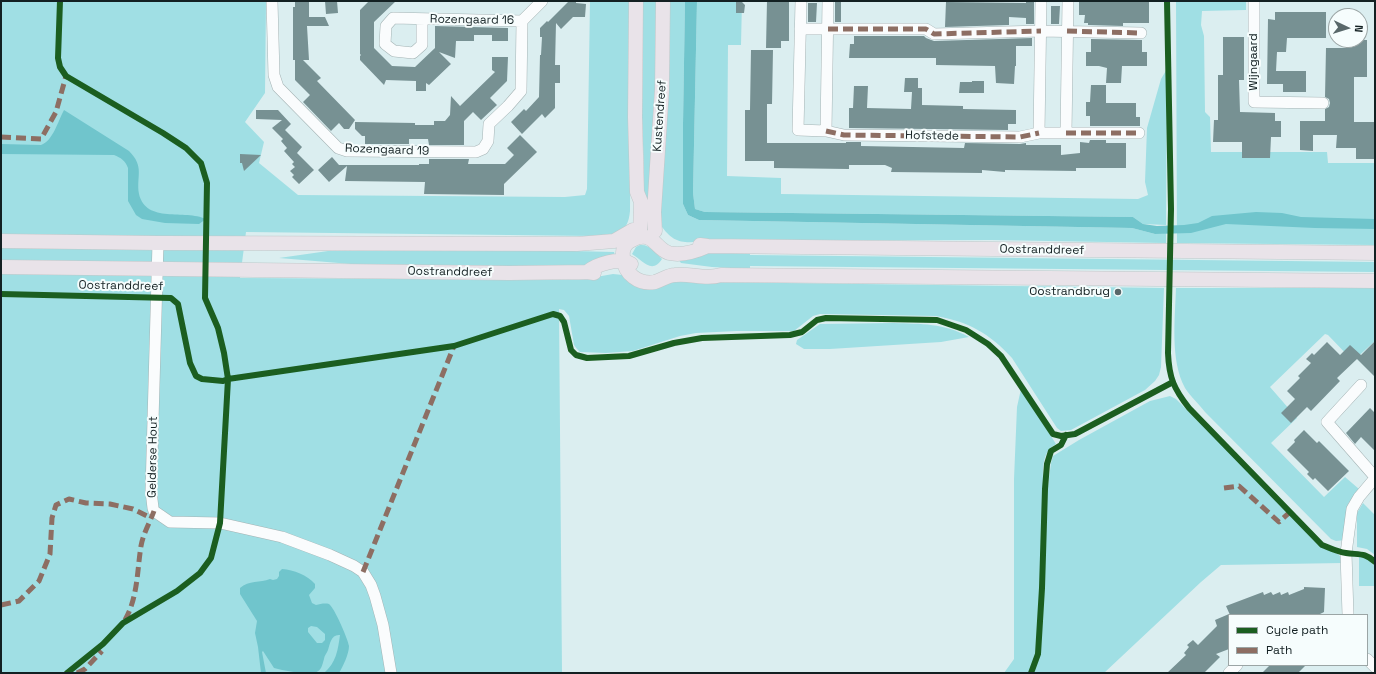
<!DOCTYPE html>
<html>
<head>
<meta charset="utf-8">
<style>
  body { margin:0 }
  #map { position:relative; width:1376px; height:674px; overflow:hidden; background:#dbeef0; font-family:"Space Grotesk",sans-serif }
  canvas { display:block }
  .frame { position:absolute; inset:0; border:2px solid #132022; pointer-events:none }
  .legend { position:absolute; left:1228px; top:614px; width:140px; height:52px; box-sizing:border-box; background:#f6fdfd; border:1px solid #9ba5a5; margin:0; padding:5px 7px; list-style:none; font-size:12px; color:#132022 }
  .legend li { display:flex; align-items:center; gap:8px; height:20px }
  .legend b { width:20px; border:1px solid #9ba5a5 }
  .north { position:absolute; left:1328px; top:8px; width:40px; height:40px; box-sizing:border-box; background:#f6fdfd; border:1px solid #9ba5a5; border-radius:50%; rotate:94deg; font-size:11px; font-weight:700; line-height:16px; text-align:center; color:#132022 }
  .north::after { content:''; display:block; margin:auto; width:14px; height:18px; background:#59686a; clip-path:polygon(50% 0,100% 100%,50% 72%,0 100%) }
</style>
</head>
<body>
<div id="map">
<canvas width="1376" height="674"></canvas>
<div class="frame"></div>
<ul class="legend">
<li><b style="height:5px;background:#1b5e20"></b>Cycle path</li>
<li><b style="height:5px;background:#8d6e63"></b>Path</li>
</ul>
<div class="north">N</div>
</div>
<script>
const c = document.querySelector('canvas').getContext('2d');
c.lineJoin = 'round';
function fillPath(path, color) { c.fillStyle = color; c.fill(path, 'evenodd'); }
function strokePath(path, color, width, dash) { c.strokeStyle = color; c.lineWidth = width; c.lineCap = dash ? 'butt' : 'round'; c.setLineDash(dash || []); c.stroke(path); }
function label(font, color, halo, rows, align = 'center') {
  c.font = font + ' "Space Grotesk",sans-serif'; c.lineWidth = 4; c.setLineDash([]); c.textBaseline = 'middle'; c.strokeStyle = halo; c.fillStyle = color; for (const [text, x, y, turn = 0] of rows) {
    c.save(); c.translate(x, y); c.rotate((+turn || 0) * Math.PI / 180); c.textAlign = isNaN(turn) ? turn : align; if (halo) c.strokeText(text, 0, 0); c.fillText(text, 0, 0); c.restore();
  }
}
const green = new Path2D(`
  M1 1H266L265 93 245 122 264 142 259 163 298 195 565 197 585 195 587 189 590 1H631L630 211C628 234 616 235 596 236L246 232 240 278 579 280 613 274 672 280 710 282 1164 288 1161 367 1159 375 1155 381 1145 390 1071 430 1061 431 1057 428 1012 358C989 333 969 322 936 316L820 314 813 316 794 331H737L696 333 680 336 633 351 606 353 580 352 577 349 574 345 569 316 564 310 559 309 562 673H1Z
  M643 1H657L656 118 648 222 644 220V172L642 117Z
  M670 1H685L683 124V204L688 215 699 220 1132 228 1155 234 1166 233V243L991 240 707 241C684 243 674 245 660 224L669 66Z
  M697 1H742L741 45H728L727 176 781 178V194L1138 199 1148 195 1145 182 1147 128 1161 79 1167 69 1166 225 1143 224 1133 217 705 212 695 209 693 193Z
  M1176 1H1246V10L1202 11 1201 25 1204 36 1205 112 1210 117 1211 152H1327L1328 163H1375V245L1177 243Z
  M640 245C650 244 656 253 662 259 652 275 642 260 632 254L636 247Z
  M531 250 614 252 615 257 578 267 363 265 279 258 328 251Z
  M715 252 750 253V255L1375 262V272L750 266V269L712 267 681 263 678 259 682 256Z
  M1176 288H1375V341L1353 361 1328 335 1325 334 1270 387 1297 418 1271 443 1324 497 1345 477 1359 489 1348 504 1346 540 1336 541 1331 539 1205 412C1199 404 1190 396 1185 388 1170 360 1175 319 1176 288Z
  M894 323C921 324 944 323 969 337L941 342 830 349H804L796 344 797 340 820 324Z
  M1021 389 1056 444C1041 452 1043 471 1043 485L1048 486 1051 463 1053 456 1079 440 1150 401 1170 396 1176 399 1312 535 1326 547 1339 555 1343 560V563L1221 565 1201 582 1104 673H1004L1014 659V479L1017 407Z
  M1363 503 1375 515V555L1367 549 1357 547V513Z
  M1359 557 1366 558 1375 566V586H1359Z`);
const water = new Path2D(`
  M685 1H697L693 193 695 209 705 212 1133 217 1143 224 1157 226 1184 225 1198 223 1212 216 1256 212 1282 213 1301 217 1375 219V229L1315 228 1226 224 1191 233 1155 234 1132 228 699 220 688 215 683 204V124Z
  M64 110 129 151C145 167 136 176 139 194 146 224 185 209 206 219L199 224 165 223 142 219 136 215 128 201V168C125 160 121 158 114 155L1 154V144L41 145C53 141 58 121 64 110Z
  M282 569C294 570 307 575 315 584V588L309 595 312 603 316 605C320 604 325 603 329 604 334 607 348 639 349 646 349 654 343 666 339 673H324C336 663 338 650 340 635 331 634 330 644 328 650 327 653 324 656 324 659 322 665 322 671 314 673 301 674 286 671 274 668L263 651 262 652 266 673H261L258 647 255 633 257 621 240 594V588C249 580 260 583 270 579L273 580 277 579 279 576V572ZM311 626 317 627 325 634V640L322 643H317L308 632V628Z`);
const building = new Path2D(`
  M295 1H309V17H325L329 26H307L309 60H303L321 78 317 81 355 120 349 129H344L339 123 331 131 303 102 310 95 295 80V60H293V7H295Z
  M325 1H337L338 13 326 14Z
  M369 1H396L374 22V48L392 66 415 67 435 48V26L508 28V41H492V35H474V41H456L455 58 439 52 451 64 429 85 426 83V91H416V81L386 80 384 85 360 60V56L361 55 360 54V10Z
  M569 1H576V3L586 4 585 17H573L561 29 556 23 555 65H560V83H555V108L545 118 542 114 522 134 511 122 524 109 526 111 539 97 540 55H541L542 37H540V28L547 21 548 22Z
  M767 1H789V41H781V48H766Z
  M835 1H841V22H835Z
  M1026 1H1034V24H1026V18L1009 17V25L945 27 946 2 1026 3Z
  M1079 1H1149V23H1123V26L1088 25V23H1084L1085 15H1079Z
  M736 2H742L745 5 744 13H736Z
  M808 3H817L816 22H808Z
  M1051 6H1060L1059 24H1051Z
  M1275 12H1326V38H1287L1286 52H1277L1276 71H1306V92H1283V84H1267L1268 19 1275 20Z
  M854 36H924L926 38 934 41 1032 38V46H1016V66H1015L1014 84 996 83 995 66 936 65V58H849L850 44H854Z
  M1223 37H1244V80H1239L1240 112 1275 113V121H1281V137H1271L1270 158H1242V142H1213L1214 120H1218V75H1223Z
  M1091 39 1142 40V52H1147V66H1122L1121 83H1106L1107 68 1099 66H1086V52H1091Z
  M1346 40H1367V77H1354V122H1375V159H1356V148H1336L1337 135H1313V151L1300 150V121H1325V109L1329 107 1330 103 1329 99 1325 97 1326 48H1346Z
  M751 50H773L772 104H767V143H846V142H861V146L964 148 965 143 1020 144 1026 143V145H1061V155L1080 153V142L1089 143 1090 140H1106V143H1126V168H1076V171L1005 170V172L982 170V173L891 172 892 168 885 165H849V169L774 168V161H745V110H750Z
  M492 57H508L507 81 490 98 497 105 481 120 473 112 464 121V145H429L428 139H409V144H365V136H362L355 129V122L415 123V125H434V121H445L450 115 451 96 460 106 495 72 492 70Z
  M905 78H918V88H922V105L963 106V109L1016 110V124H1008V130L849 128V108H853L854 86H868L867 108 911 109 912 92H904Z
  M972 81H984V93H959L960 82H972Z
  M1091 85H1106V103H1136V117H1140V126H1090V116H1086V102H1090Z
  M256 110H278L291 124 285 130 302 147 297 153 314 170 299 184 292 177 294 175 290 171 295 167 292 164 294 162 284 151 287 148 281 141 283 139 272 128 282 120 256 119Z
  M520 135 537 152 504 184V195L424 194 425 182 345 181 347 166 329 182 318 170 332 157 339 165H419V164H429V159H469L468 164H505L514 155 507 148Z
  M240 154 261 155 244 171 242 163H240Z
  M1375 341V377L1357 359 1337 378 1340 381 1311 411 1307 407 1291 423 1281 413 1295 399 1287 391 1300 378 1298 376 1311 363 1306 359 1312 353 1314 355 1327 342 1340 355 1350 345 1361 355Z
  M1370 408 1375 413V451L1361 437 1355 444 1346 433Z
  M1304 430 1317 443 1319 441 1349 471 1328 491 1315 478 1313 480 1307 474 1309 472 1287 450 1295 442 1294 440Z
  M1304 587 1325 588 1324 612 1318 615H1230L1226 606 1263 592 1264 595 1271 592 1273 595 1280 592 1281 595 1288 592 1289 595 1304 589Z
  M1229 614V649L1216 654 1220 657 1204 673H1167L1186 655 1184 653 1189 647 1187 645 1193 640 1198 645 1217 626 1215 620Z
  M1270 665H1306L1298 673H1262Z`);
const minor = new Path2D(`
  M272 1 274 75 278 87 338 148 347 151 476 152 483 149 488 141 489 124 508 106 521 91 522 21
  M801 1 798 130 826 131 844 135 1020 137 1039 133H1139
  M1254 1V102L1323 103
  M422 19V45L413 53 394 51 385 44 386 26 393 18 522 21
  M522 21 542 1
  M800 29H926L934 34 1041 31 1141 33
  M826 131 828 1
  M1039 133 1041 1
  M1066 133 1068 1
  M158 243 151 491 153 508 154 511 170 522 220 523 282 537 330 555 354 566 363 572 371 585 375 596 383 625 391 673
  M1361 385 1327 422 1375 477
  M1348 615 1346 553 1352 509 1359 497 1375 478
  M1367 659 1375 667
  M1229 673 1237 665`);
const major = new Path2D(`
  M636 1 635 117 637 192 641 202 640 237
  M655 231 654 212 662 89 663 1
  M1 241 158 243 577 244 614 241 633 230
  M700 245 708 246 1375 253
  M708 246C697 251 682 256 669 253 655 249 653 229 632 240 625 243 622 250 623 257 624 274 639 285 655 282 662 280 668 275 675 275 691 273 705 280 721 275L1375 281
  M1 267 509 273 587 272 594 273
  M587 272C597 264 619 257 631 264`);
const quiet = new Path2D(`
  M828 29H926L934 34 1041 31
  M1067 31 1141 33
  M826 131 844 135 1020 137 1039 133
  M1066 133H1139
  M1 137 41 139 56 112 66 76
  M1224 488 1239 486 1279 522 1290 512
  M363 572 454 346
  M1 605 19 601 39 581 50 554 52 518 56 505 69 499 86 503 110 504 133 509 151 518
  M125 620C138 597 137 571 141 546 143 534 150 522 154 511
  M77 673 85 669 102 651`);
const cycleway = new Path2D(`
  M60 1 58 58 60 67 66 76 163 133 186 148 201 163 207 183 205 298 218 328 224 353 228 379 220 523 211 558 200 573 177 591 123 623 103 644 67 673
  M1167 1 1171 209 1168 353C1169 378 1174 389 1189 408L1322 545C1330 548 1337 552 1346 553 1358 555 1365 552 1375 562
  M1 294 171 298 178 304 190 363 196 376 202 379 223 381 228 379 454 346 553 314 560 316 564 322 571 350 576 355 587 358 629 356 674 343 702 338 790 335 802 332 817 320 826 318 937 320 966 330 988 344 1001 356 1053 434 1061 436 1075 434 1173 382
  M1031 673 1038 654 1042 588 1045 489 1047 464 1051 451 1061 445 1066 435`);
const markers = [
  [1118,292,4,"#59686a"]
];
const streetNames = [
  ["Rozengaard 16",472,20,1],
  ["Wijngaard",1254,62,-90],
  ["Kustendreef",660,116,-86],
  ["Hofstede",932,136,1],
  ["Rozengaard 19",387,150,2],
  ["Oostranddreef",1042,250,1],
  ["Oostranddreef",450,272,1],
  ["Oostranddreef",121,286,1],
  ["Gelderse Hout",153,457,-89]
];
const poiNames = [
  ["Oostrandbrug",1110,292]
];
fillPath(green, '#a0dfe4');
fillPath(water, '#70c5cc');
fillPath(building, '#779193');
strokePath(minor, '#a4b3b4', 12);
strokePath(major, '#bfc8c9', 15);
strokePath(minor, '#fafcfd', 11);
strokePath(major, '#e9e3e9', 14);
strokePath(quiet, '#8d6e63', 5, [10, 5]);
strokePath(cycleway, '#1b5e20', 6);
for (const [x, y, r, color] of markers) { const dot = new Path2D(); dot.arc(x, y, r, 0, 2 * Math.PI); c.fillStyle = color; c.fill(dot); strokePath(dot, '#f6fdfd', 1.5); }
label('12px', '#132022', '#f6fdfd', streetNames);
label('12px', '#132022', '#f6fdfd', poiNames, 'right');
</script>
</body>
</html>
